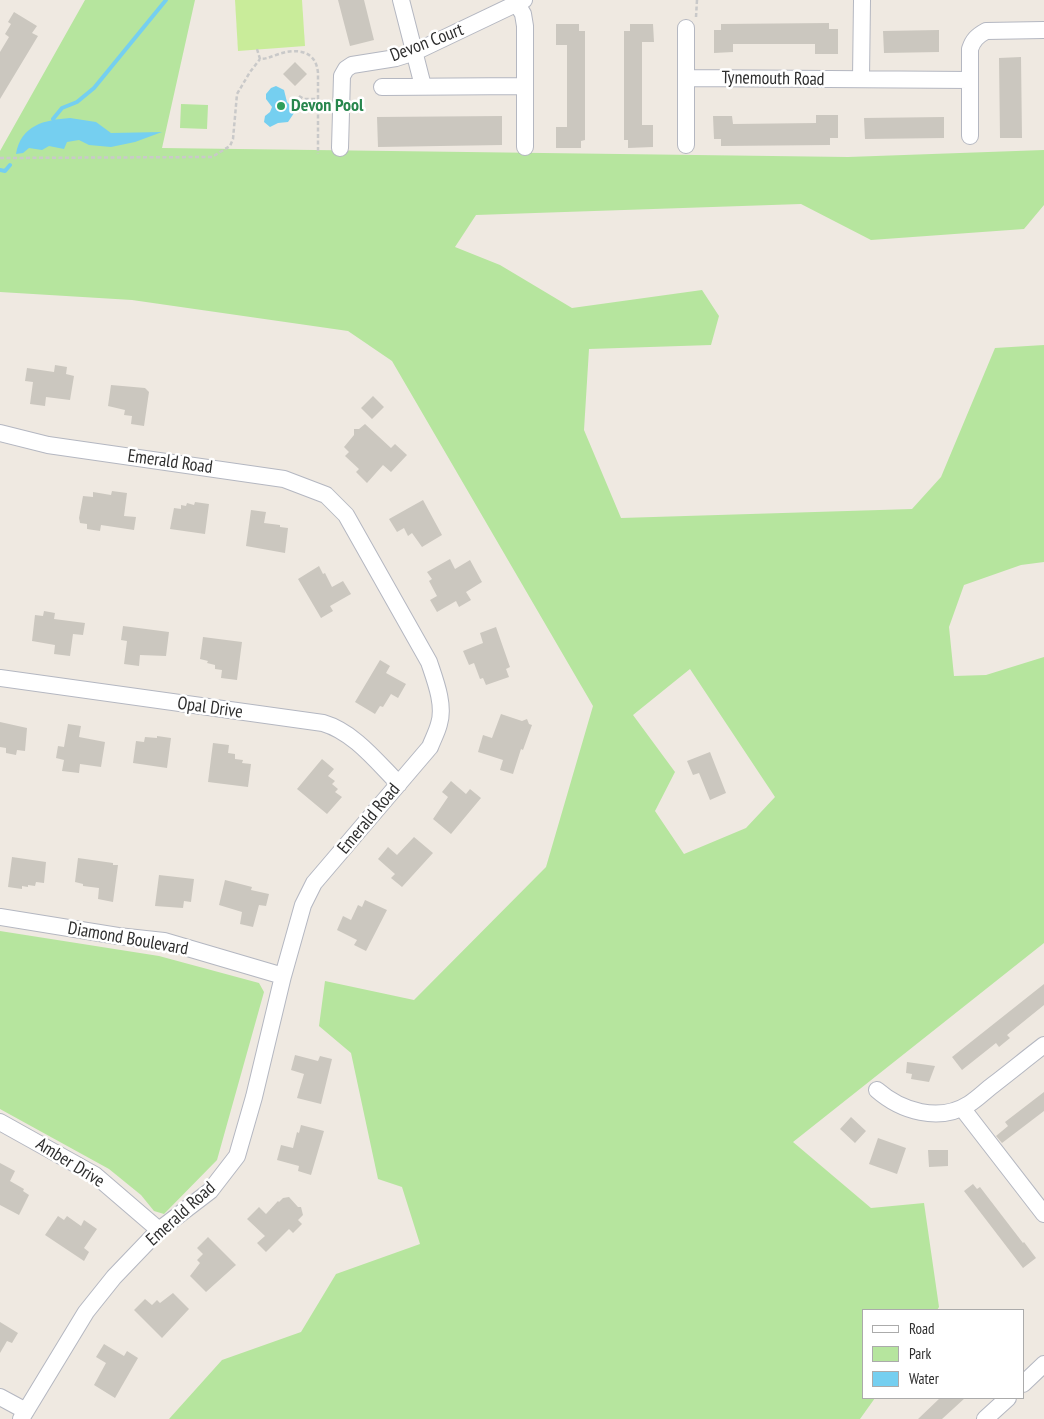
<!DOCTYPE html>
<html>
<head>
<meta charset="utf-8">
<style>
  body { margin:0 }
  #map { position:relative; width:1044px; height:1419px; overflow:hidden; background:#efe9e1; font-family:"PT Sans Narrow",sans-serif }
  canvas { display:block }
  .legend { position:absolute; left:862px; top:1309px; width:162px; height:90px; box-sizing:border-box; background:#fff; border:1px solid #ababab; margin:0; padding:6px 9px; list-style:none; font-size:15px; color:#2e2e2e }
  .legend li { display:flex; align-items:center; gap:10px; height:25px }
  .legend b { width:25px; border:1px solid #ababab }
</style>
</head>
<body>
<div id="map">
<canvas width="1044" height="1419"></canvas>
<ul class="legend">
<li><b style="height:6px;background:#fff"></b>Road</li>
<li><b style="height:14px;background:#b6e59e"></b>Park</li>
<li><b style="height:14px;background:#75cff0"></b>Water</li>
</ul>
</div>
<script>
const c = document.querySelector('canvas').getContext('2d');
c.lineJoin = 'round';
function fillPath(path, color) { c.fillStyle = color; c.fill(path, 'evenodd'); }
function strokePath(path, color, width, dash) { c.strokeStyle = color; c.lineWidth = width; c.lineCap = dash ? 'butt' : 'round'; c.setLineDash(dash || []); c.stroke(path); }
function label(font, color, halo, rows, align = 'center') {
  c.font = font + ' "PT Sans Narrow",sans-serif'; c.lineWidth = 5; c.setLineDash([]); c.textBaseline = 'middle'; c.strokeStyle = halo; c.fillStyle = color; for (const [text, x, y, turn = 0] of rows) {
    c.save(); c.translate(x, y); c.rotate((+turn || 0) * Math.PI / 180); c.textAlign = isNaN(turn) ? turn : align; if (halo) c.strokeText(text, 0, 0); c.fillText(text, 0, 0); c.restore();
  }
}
const green = new Path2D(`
  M85 0H195L162 148 848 157 1044 150V205L1024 229 871 240 801 204 476 215 455 247 500 265 572 308 702 290 719 316 711 345 589 349 584 430 621 518 912 509 941 477 995 348 1044 345V562L1021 565 964 585 949 627 954 676 986 675 1044 657V943L793 1142 871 1208 924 1203 939 1307 937 1310H863V1398H875L860 1419H169L222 1360 301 1332 336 1274 420 1244 402 1187 378 1179 351 1053 319 1026 325 981 414 1000 546 867 593 706 392 361 348 331 132 300 0 292V151ZM690 669 775 797 746 828 684 854 655 811 675 772 633 715Z
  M181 104 208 105 207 129 180 128Z
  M0 931 159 956 259 983 264 992 217 1160 164 1214 154 1211 141 1195 109 1169 0 1109Z`);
const pitch = new Path2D(`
  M235 0H302L305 46 238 51Z`);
const water = new Path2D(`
  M276 86 284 90 287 102 291 106 294 113 288 122 278 123 270 127 264 122 265 116 270 112 272 107 266 99V94L271 88Z
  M70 118 96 122 111 133 162 132 135 142 111 147 89 145 79 140 67 142 64 149 49 146 42 150 29 148 23 153 16 154C21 125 44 120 70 118Z`);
const stream = new Path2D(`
  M53 119 62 108 77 102 94 88 166 0
  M0 170 5 171 10 165`);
const building = new Path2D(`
  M338 0H364L374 40 350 46Z
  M14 12 37 26 32 33 38 36 0 99V52L9 37 5 34 11 24 8 22Z
  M829 23V29H838V54H815V44H733V52L714 53V30H721V24Z
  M556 24H579V31H585V140L581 141V148H556V127H567V45H556Z
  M630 24H653L654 42H642V125H653V147L628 148V140H624V31H630Z
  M939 30V52L884 53 883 31Z
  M1021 57 1022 138H1000L999 58Z
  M295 62 307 74 295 86 283 74Z
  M816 115H838V138H830V145L721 146V139H714L713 116H732L733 124 816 123Z
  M502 116V145L378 147 377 117Z
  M944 117V138L865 139 864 118Z
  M55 365 67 367 66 374 74 376 70 400 46 397 45 406 30 404 33 382 25 381 27 368 54 372Z
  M111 385 145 388 149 392 144 426 131 424 132 416 124 415 125 410 108 406Z
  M373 396 384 407 372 419 361 408Z
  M365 424 391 448 395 444 407 455 391 472 383 465 367 483 356 472 359 469 345 456 349 452 344 447 354 435V429H359Z
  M112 491 127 493 124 516 136 517 134 530 101 525 100 531 87 529V524L80 523 79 518 83 496 93 497V492L111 495Z
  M423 500 442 535 422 547 412 533 408 536 404 528 397 532 389 519Z
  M195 502 209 504 205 534 170 529 174 508 181 509V505L186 506 187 503 194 505Z
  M251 510 266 512 264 523 280 525V527L288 528 285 553 246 546Z
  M450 559 455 569 470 560 482 582 466 592 471 600 459 607 456 601 437 612 430 600 437 596 429 581 432 579 427 572Z
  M319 566 323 574 325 573 332 587 343 581 351 594 330 606 333 611 321 618 298 579Z
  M44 611 55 613 54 619 85 623 83 635 73 634 70 656 54 654 55 645 32 641 35 615 43 616Z
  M123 626 169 632 166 656 140 655 139 666 124 664 127 641 121 640Z
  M496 627 510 667 506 669 509 677 486 685 483 678 480 679 474 663 469 665 463 651 483 643 480 633Z
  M203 637 242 642 237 680 221 678 222 670 215 669V665L207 663 208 661 200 659Z
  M380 660 390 666 386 673 406 684 398 698 391 694 383 707 380 706 375 714 355 702Z
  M501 714 522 721 527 719 529 724 532 725 523 750 521 749 513 774 500 770 503 760 478 752 483 735 492 738Z
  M0 722 27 728 25 751 17 750 16 755 6 753V748L0 747Z
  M68 724 81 726 79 737 105 742 101 767 80 764 79 773 62 771 64 760 56 758 58 746 64 747Z
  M157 736 171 738 167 768 133 763 136 741 144 742 145 737 157 738Z
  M213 743 229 745 228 753 235 754V759L243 760 242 763 251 764 248 787 208 782Z
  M710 752 726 793 710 800 699 773 693 775 687 761Z
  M322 759 334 769 328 776 335 781 332 784 338 789 335 792 342 797 327 814 297 789Z
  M451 781 466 794 470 789 481 798 451 834 433 819 448 797 442 792Z
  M414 837 433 853 402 887 391 878 395 874 378 859 388 847 397 855Z
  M12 857 46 862 44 883 36 882 35 886 28 885V887L22 886V889L8 887Z
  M78 858 113 863V865H118L113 902 98 899 99 888 83 886V884L75 882Z
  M159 875 194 879 191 902 184 901 183 908 155 906Z
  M225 880 252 887 251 890 269 894 266 906 259 905 253 927 240 924 242 912 219 905Z
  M365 900 387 910 366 951 354 945 357 940 337 930 343 916 351 920 358 905 362 907Z
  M1044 984V1005L1007 1035 1010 1038 999 1047 996 1043 962 1070 952 1057Z
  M295 1055 318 1061 320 1056 332 1059 321 1104 297 1098 304 1074 291 1070Z
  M907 1062 935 1066 929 1082 911 1079 912 1074 906 1073Z
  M1044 1092V1111L1002 1143 996 1136 1008 1126 1005 1122Z
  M851 1117 866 1131 855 1143 840 1129Z
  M301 1125 324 1131 311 1175 298 1171 299 1166 277 1160 281 1145 293 1148 297 1132 299 1133Z
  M878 1138 906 1148 897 1174 869 1164Z
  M928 1150H948V1166L929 1167Z
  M0 1163 15 1171 10 1181 24 1189 23 1191 29 1195 19 1215 0 1205Z
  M973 1184 977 1189 980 1187 1023 1243 1024 1242 1036 1258 1023 1268 964 1191Z
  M289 1197 298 1207H301L303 1215 298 1220 302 1224 293 1233 289 1229 266 1252 257 1243 265 1236 247 1219 259 1207 266 1214 278 1201 279 1202 283 1198Z
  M58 1216 64 1220 67 1216 81 1226 84 1220 97 1229 84 1248 89 1252 84 1261 45 1235Z
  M208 1237 236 1265 206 1292 190 1276 200 1263 197 1260 203 1254 197 1248Z
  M173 1293 189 1309 162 1338 134 1310 145 1299 152 1305 157 1300 160 1303Z
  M0 1322 18 1333 12 1343 7 1341 0 1353Z
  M104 1344 124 1356 127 1351 138 1358 115 1398 94 1385 106 1363 96 1357Z
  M940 1398H965L942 1419H918Z`);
const path = new Path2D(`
  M696 17 697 0
  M257 49 260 59C266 59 270 57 276 55 295 48 316 49 318 73V154
  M299 96 304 99H318
  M0 158 212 157 230 146 233 139 237 94 250 72 260 59`);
const minor = new Path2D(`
  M401 0 423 86
  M517 4 523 14 525 26V147
  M686 28V145
  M686 78 970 80
  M861 79 862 0
  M382 87 525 86
  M970 136V49C973 40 977 36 986 31L1044 30
  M340 148 342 76 346 69 352 65 396 58 415 52 524 0
  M0 433 48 445 284 479 326 495 346 515 429 662C435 680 445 705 439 724 437 732 433 739 430 747L314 883 303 905 283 976 254 1097 237 1156 210 1191 159 1230 114 1277 86 1312 21 1419
  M0 678 323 723C354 732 377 762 399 784
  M0 917 118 936 164 941 283 976
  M877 1090C901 1111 939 1123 969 1104 977 1099 985 1091 993 1085 1010 1072 1027 1058 1044 1045
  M962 1108 1044 1214
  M0 1122 95 1175 159 1230
  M1023 1384 1044 1364
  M0 1397 26 1411
  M985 1419 1008 1398`);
const markers = [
  [281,106,5,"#2e9e5b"]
];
const streetNames = [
  ["Devon Court",427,43,-21],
  ["Tynemouth Road",773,79,1],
  ["Emerald Road",170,462,8],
  ["Opal Drive",210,708,8],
  ["Emerald Road",369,819,-50],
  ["Diamond Boulevard",128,939,10],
  ["Amber Drive",70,1163,32],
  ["Emerald Road",181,1214,-42]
];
const leisureNames = [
  ["Devon Pool",291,106]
];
fillPath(green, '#b6e59e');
fillPath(pitch, '#c9ec9a');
fillPath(water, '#75cff0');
strokePath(stream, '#75cff0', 4);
fillPath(building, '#cbc7bf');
strokePath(minor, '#b4b7c1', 18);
strokePath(path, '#c9c9c9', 2.5, [4, 2.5]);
strokePath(minor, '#fff', 16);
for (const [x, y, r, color] of markers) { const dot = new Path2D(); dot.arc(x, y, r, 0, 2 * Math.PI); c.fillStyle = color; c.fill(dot); strokePath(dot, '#fff', 2); }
label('18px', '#2e2e2e', '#fff', streetNames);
label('bold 18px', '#27864d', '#fff', leisureNames, 'left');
</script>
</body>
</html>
